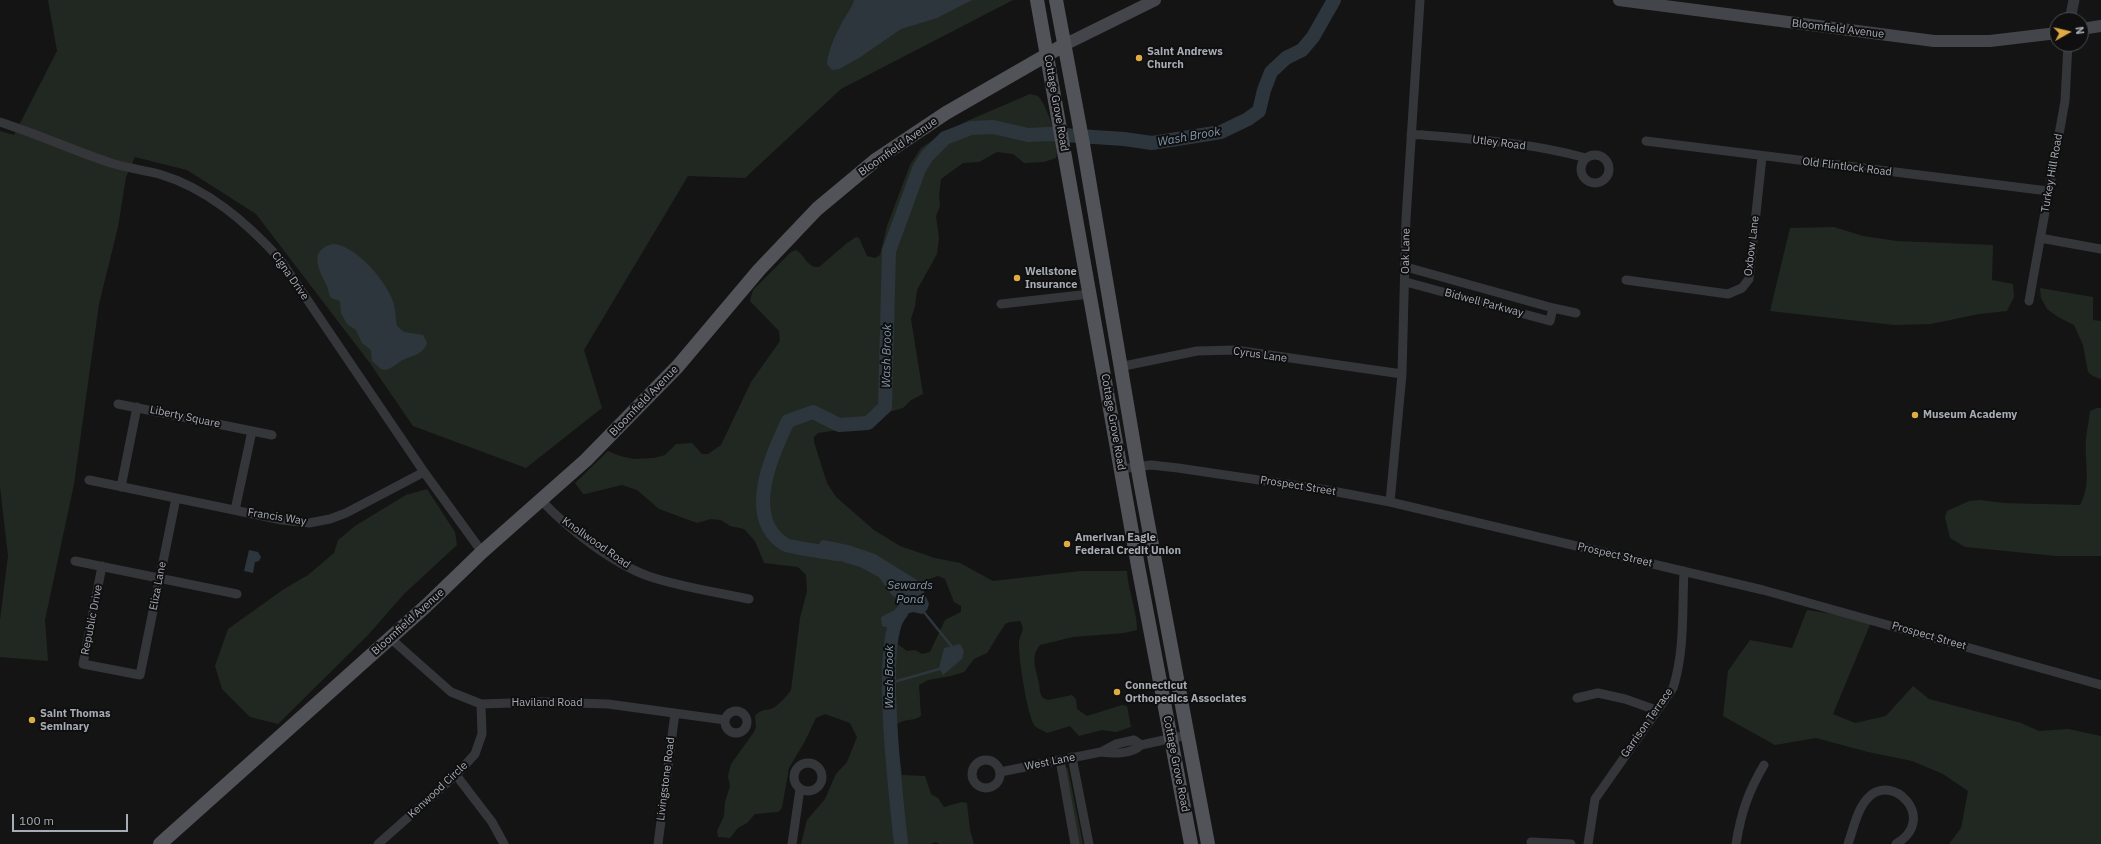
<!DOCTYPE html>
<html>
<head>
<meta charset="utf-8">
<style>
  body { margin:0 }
  #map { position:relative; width:2101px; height:844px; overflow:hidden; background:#141415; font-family:"IBM Plex Sans",sans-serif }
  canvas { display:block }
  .north { position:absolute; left:2049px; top:12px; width:40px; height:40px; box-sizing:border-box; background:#0f0f10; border:1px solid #4c4d52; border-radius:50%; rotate:82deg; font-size:11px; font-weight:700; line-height:16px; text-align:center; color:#a7abb4 }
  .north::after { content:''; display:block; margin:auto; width:14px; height:18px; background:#dfab43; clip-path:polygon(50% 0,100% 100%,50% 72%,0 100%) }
  .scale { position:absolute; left:12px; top:814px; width:116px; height:18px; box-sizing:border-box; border:2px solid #a7abb4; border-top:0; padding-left:5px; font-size:12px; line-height:14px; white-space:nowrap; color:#a7abb4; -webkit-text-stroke:3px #0f0f10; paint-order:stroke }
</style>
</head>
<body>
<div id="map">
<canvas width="2101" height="844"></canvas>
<div class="north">N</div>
<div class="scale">100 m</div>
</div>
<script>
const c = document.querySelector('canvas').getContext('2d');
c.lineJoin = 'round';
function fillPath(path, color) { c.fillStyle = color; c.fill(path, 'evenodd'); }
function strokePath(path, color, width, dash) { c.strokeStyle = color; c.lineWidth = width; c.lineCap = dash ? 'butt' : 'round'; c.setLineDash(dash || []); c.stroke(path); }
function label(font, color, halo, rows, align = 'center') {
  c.font = font + ' "IBM Plex Sans",sans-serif'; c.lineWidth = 4; c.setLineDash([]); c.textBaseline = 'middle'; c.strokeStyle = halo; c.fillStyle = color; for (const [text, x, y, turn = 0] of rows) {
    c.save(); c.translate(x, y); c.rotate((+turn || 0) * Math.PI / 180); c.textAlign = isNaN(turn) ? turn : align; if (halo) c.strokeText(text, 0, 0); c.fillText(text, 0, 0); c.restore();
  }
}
const green = new Path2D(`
  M48 0H1013L841 89 745 178 688 176 584 350 602 408 526 468 413 426 369 362 256 214 187 170 135 157 126 177 118 227 99 304 74 484 45 620 48 661 0 657V620L8 556 0 487V131L14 135 57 51Z
  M1030 94 1038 96C1047 105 1061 146 1056 158L1044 162 1024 163 1013 154 997 152 979 162 963 163 941 179 939 195 940 206 936 216 939 238 937 254 917 290 915 306 911 319 923 394 911 400 903 408 872 417 859 427 818 433 814 437V442L827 483 836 497 874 530 900 546 935 558 960 563 993 581 1080 571H1127C1128 591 1137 610 1137 630L1124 633 1073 637 1040 645C1030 657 1036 669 1039 683 1040 689 1039 693 1043 698L1048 700 1072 695 1076 699 1077 709 1087 716 1122 705 1127 706 1131 727 1116 732 1102 730 1079 736 1070 726 1047 733C1043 730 1037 729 1034 725 1027 713 1018 656 1019 642 1020 634 1026 630 1020 621L1010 622 1005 624 987 653 974 659 964 672 951 676 928 680 919 685 921 716C914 721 904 719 897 724L896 729 902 775 925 776 931 794 938 798 944 807 962 802 967 803 970 830 974 844H939L936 842 930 844H801L807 820 825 799 836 774 847 762 857 737 850 723 825 714 816 718 805 741 789 768 782 808 778 812 755 814 747 823 738 828 730 838 718 837 717 831 724 816 725 802 730 786 728 776 731 764 754 732 756 727 755 716C763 707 767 712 775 707 780 703 788 695 791 690L800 618 807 591 806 575 798 567 764 563 755 541 744 529 730 526 721 520 711 519 697 523 659 509 637 490 622 485 585 494H583L575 483 608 451 620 456 634 459 654 458 665 455 676 444 692 443 702 454H708L721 445 751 382 780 341 779 331 750 301 753 290 791 252 796 250C805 255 807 268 819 267L847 243 856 237 859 238 867 256 875 258 880 255 887 226 910 165 921 148 942 134 967 121ZM938 576 945 579 954 602 961 606V612L945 620 930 652 922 654 915 650 907 651 892 640 897 623 924 581Z
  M1834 227 1863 236 1897 241 1993 245 1992 280 2013 284 2014 297 2007 311 1979 314 1931 324 1894 325 1770 311 1790 228Z
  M2040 288 2093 297V320L2101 321V379L2093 376 2088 372 2083 345 2074 325 2058 317 2047 309 2041 298Z
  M2097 408H2101V556H2056L1965 547 1950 538 1945 517 1947 511 1969 501 1980 500 2003 503 2080 505C2092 484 2084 461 2086 439 2087 429 2089 420 2090 411Z
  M427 489 455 532 457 545 404 594 368 635 278 724 250 717 222 689 215 666 228 629 284 589 308 575 334 553 338 540 355 526 406 495Z
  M1807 610 1872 620 1833 714 1855 723 1886 716 1913 686 1929 699 2021 723 2039 731 2068 729 2101 736V844H1949L1961 828 1968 791 1943 774 1912 761 1868 752 1816 738 1775 745 1723 716 1728 671 1750 640 1792 648Z
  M1066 767 1068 769 1083 844H1077L1064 768Z`);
const water = new Path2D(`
  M854 0H972L937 18 901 29 859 58 839 69 832 70 827 64C828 50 837 31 844 19 848 12 852 8 854 0Z
  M333 244C355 245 385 280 392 299 396 308 395 317 397 326L404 332 423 335 427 343C423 355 410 356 401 361 396 364 392 368 386 370L381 369 372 361 371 350 362 343 356 330 347 324 341 313 340 301 331 298C329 294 328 290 327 286 320 272 307 250 333 244Z
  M823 540 848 545 875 554 920 582 929 604 927 610 922 614 913 612 907 614 897 630 882 626 881 618C887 611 900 613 899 600L891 594 879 577 860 567 824 556 819 548 820 542Z
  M249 550 258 552 261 557 259 561 255 562 253 573 244 571Z
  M960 644 964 651 962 659 943 675 939 668 944 648Z`);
const stream = new Path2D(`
  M923 611 953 648
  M890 683 943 668`);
const river = new Path2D(`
  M838 554C828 552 790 548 784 544 743 517 772 454 788 421L813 412 839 425 868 423 885 407 889 251 919 169 927 156 945 138 971 128 993 127 1028 135 1049 134 1124 139 1152 143 1221 132 1248 119 1259 111 1264 90 1271 72 1286 58 1302 50 1313 37 1334 0
  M901 613C876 638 897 804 901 844`);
const minor = new Path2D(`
  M0 122C38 134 74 151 111 163 127 168 143 170 159 174 207 188 246 222 279 258L424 472 482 552
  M1411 134C1469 139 1529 142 1586 158
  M1646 141 2048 191
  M1581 169a14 14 0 1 1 28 0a14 14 0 1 1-28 0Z
  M2040 238 2101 249
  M1626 280 1728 294 1742 288 1749 279 1762 157
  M1406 282 1550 321 1553 308 1406 267
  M2029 301 2065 101 2068 44
  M1001 304 1090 294
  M1553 308 1576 313
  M1119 367 1197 351 1235 350 1402 374
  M118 404 272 435
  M1121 469 1151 465 1178 468 1327 490 1390 502 1763 590 2101 685
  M89 480 282 520 309 523 330 519 346 513 424 472
  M121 487 137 407
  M541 500C566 527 612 563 648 576 680 587 716 592 749 599
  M1390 502 1402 374 1406 219 1420 0
  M235 510 252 431
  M75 561 237 594
  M102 566 83 664 140 675 176 498
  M390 638 451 692 481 704 543 702 608 704 725 720
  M1577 698 1598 693 1625 699 1656 710
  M725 722a11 11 0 1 1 22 0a11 11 0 1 1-22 0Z
  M1101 752C1114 754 1132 754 1141 745L1187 735
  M1072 757 1089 844
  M1060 760 1075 844
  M972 774a14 14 0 1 1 28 0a14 14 0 1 1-28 0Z
  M794 777a14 14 0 1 1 28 0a14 14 0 1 1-28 0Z
  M1000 772 1101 752 1116 744 1134 740 1141 745
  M456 775 492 822 504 844
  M1531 842 1571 844
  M378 844 456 775 475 754 482 734 481 704
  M658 844 675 713
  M792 844 800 789
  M1588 844 1595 799 1673 688C1685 651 1682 609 1684 571
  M1736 844C1741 813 1748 792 1764 765
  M1848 844C1853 830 1857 810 1867 799 1892 770 1939 819 1896 844`);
const tertiary = new Path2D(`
  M2070 20 2074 0`);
const secondary = new Path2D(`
  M1619 0 1934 41H1990L2057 33
  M2081 29 2101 26
  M1064 45 1155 0`);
const primary = new Path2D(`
  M1037 0 1138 566 1191 844
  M1056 0 1083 144 1140 481 1208 844
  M160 844 426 606 482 552 586 460 678 366 759 270 817 209 877 159 946 113 1064 45`);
const markers = [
  [1139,58,4,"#dfab43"],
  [1017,278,4,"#dfab43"],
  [1915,415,4,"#dfab43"],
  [1067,544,4,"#dfab43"],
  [1117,692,4,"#dfab43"],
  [32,720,4,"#dfab43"]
];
const streetNames = [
  ["Bloomfield Avenue",1838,29,7],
  ["Cottage Grove Road",1056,103,80],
  ["Utley Road",1499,143,7],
  ["Bloomfield Avenue",898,147,-35],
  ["Old Flintlock Road",1847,167,7],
  ["Turkey Hill Road",2052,173,-80],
  ["Oxbow Lane",1752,246,-83],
  ["Oak Lane",1406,251,-89],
  ["Cigna Drive",290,276,55],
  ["Bidwell Parkway",1484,303,15],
  ["Cyrus Lane",1260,355,8],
  ["Bloomfield Avenue",644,401,-46],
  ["Liberty Square",185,417,12],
  ["Cottage Grove Road",1113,422,80],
  ["Prospect Street",1298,486,9],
  ["Francis Way",277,517,9],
  ["Knollwood Road",596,543,35],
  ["Prospect Street",1615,555,13],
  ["Eliza Lane",158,586,-79],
  ["Republic Drive",92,620,-79],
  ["Bloomfield Avenue",408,622,-42],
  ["Prospect Street",1929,636,16],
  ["Haviland Road",547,703],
  ["Garrison Terrace",1647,723,-55],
  ["West Lane",1050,762,-11],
  ["Cottage Grove Road",1176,764,79],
  ["Livingstone Road",666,779,-83],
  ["Kenwood Circle",438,790,-43]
];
const poiNames = [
  ["Saint Andrews",1147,52],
  ["Church",1147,65],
  ["Wellstone",1025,272],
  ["Insurance",1025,285],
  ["Museum Academy",1923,415],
  ["Amerivan Eagle",1075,538],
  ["Federal Credit Union",1075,551],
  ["Connecticut",1125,686],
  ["Orthopedics Associates",1125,699],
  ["Saint Thomas",40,714],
  ["Seminary",40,727]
];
const waterNames = [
  ["Wash Brook",1189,137,-10],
  ["Wash Brook",887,356,-89],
  ["Sewards",910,586],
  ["Pond",910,600],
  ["Wash Brook",890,677,-90]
];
fillPath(green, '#212821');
fillPath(water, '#2e363d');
strokePath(stream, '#2e363d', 2.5);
strokePath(river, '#2e363d', 14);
strokePath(minor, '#35363a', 9);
strokePath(tertiary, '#35363a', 11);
strokePath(secondary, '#44454a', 12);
strokePath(primary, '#525359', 14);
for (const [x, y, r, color] of markers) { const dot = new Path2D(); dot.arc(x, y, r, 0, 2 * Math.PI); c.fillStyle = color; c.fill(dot); strokePath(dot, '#0f0f10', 1.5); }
label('11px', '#a7abb4', '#0f0f10', streetNames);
label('bold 11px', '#a7abb4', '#0f0f10', poiNames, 'left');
label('italic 12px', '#8198ac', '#0f0f10', waterNames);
</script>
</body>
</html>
